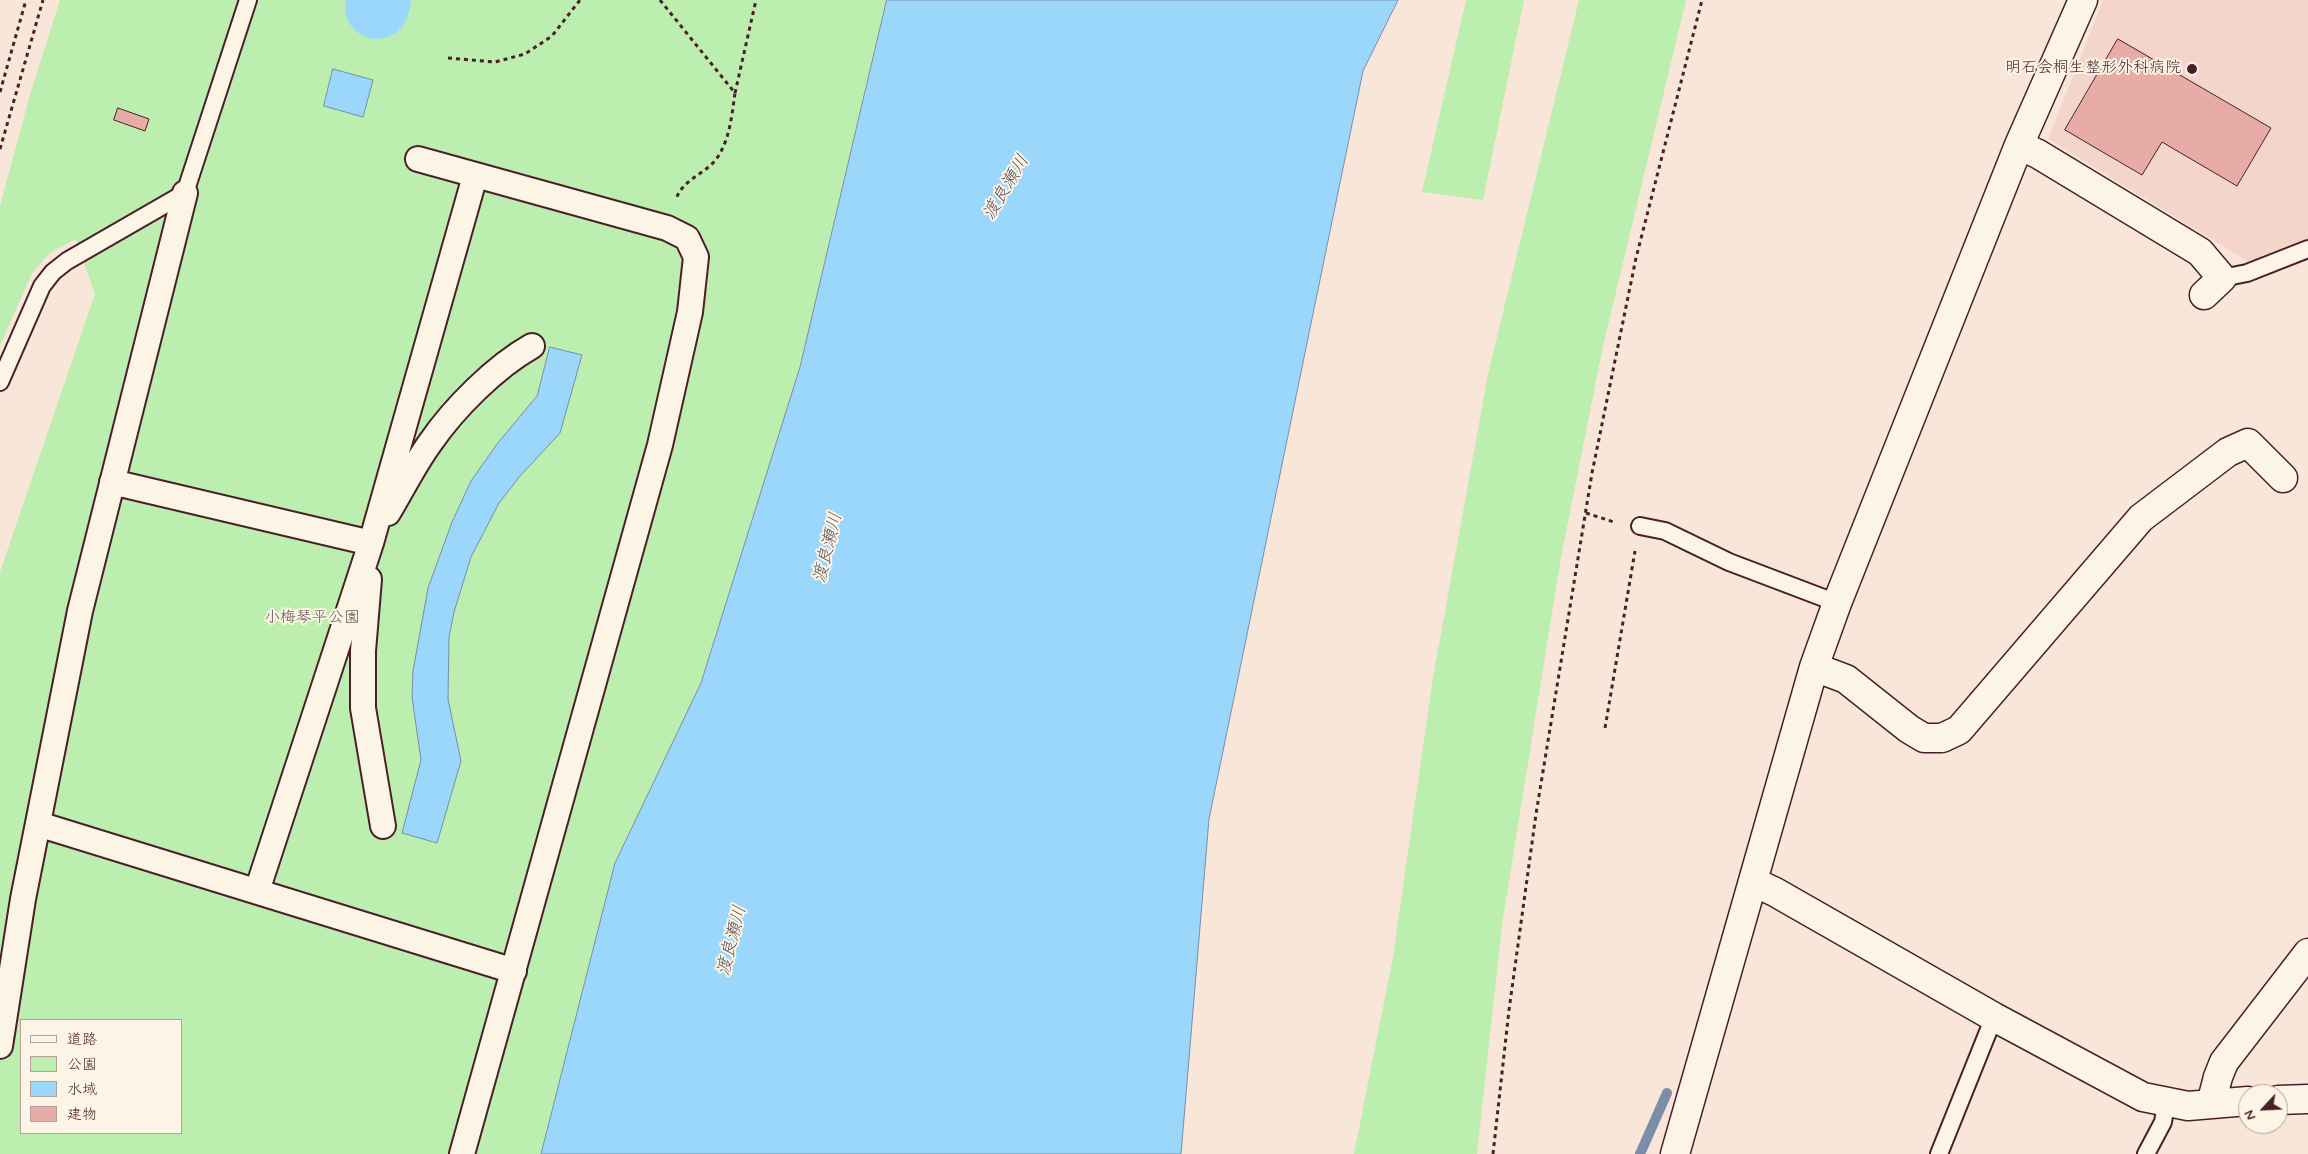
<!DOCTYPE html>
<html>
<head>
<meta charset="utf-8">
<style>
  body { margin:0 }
  #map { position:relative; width:2308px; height:1154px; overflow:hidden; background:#f8e6d8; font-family:Mynerve,"Klee One",sans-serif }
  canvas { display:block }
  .legend { position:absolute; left:20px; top:1019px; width:162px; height:115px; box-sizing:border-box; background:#fcf5e5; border:1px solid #b59f9b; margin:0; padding:6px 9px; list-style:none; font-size:15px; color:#4a1f2b }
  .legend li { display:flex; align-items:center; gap:10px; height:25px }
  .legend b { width:25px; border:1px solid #b59f9b }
  .north { position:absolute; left:2238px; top:1084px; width:50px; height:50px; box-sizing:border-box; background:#fcf5e5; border:1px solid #b59f9b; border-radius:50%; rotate:245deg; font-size:14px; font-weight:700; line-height:20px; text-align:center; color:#4a1f2b }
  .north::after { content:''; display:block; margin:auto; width:18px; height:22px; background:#4a1f2b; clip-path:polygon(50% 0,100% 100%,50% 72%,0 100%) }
</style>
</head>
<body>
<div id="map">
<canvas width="2308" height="1154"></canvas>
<ul class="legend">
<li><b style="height:6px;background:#fcf5e5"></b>道路</li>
<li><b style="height:14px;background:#bbeeaf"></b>公園</li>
<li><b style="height:14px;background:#9bd6fb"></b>水域</li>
<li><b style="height:14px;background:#e7aca5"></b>建物</li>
</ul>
<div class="north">N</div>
</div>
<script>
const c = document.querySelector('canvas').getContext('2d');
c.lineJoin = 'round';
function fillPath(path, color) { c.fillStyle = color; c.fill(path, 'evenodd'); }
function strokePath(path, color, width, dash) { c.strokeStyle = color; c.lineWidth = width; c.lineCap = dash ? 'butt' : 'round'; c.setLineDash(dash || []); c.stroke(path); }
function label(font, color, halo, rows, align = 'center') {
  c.font = font + ' Mynerve,"Klee One",sans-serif'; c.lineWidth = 4; c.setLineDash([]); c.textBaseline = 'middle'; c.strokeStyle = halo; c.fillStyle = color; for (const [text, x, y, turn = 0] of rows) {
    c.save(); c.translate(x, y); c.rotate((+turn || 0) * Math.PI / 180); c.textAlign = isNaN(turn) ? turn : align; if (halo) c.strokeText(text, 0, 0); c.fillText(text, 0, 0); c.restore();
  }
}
const built = new Path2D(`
  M2103 0H2308V239L2252 264 2048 139Z`);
const green = new Path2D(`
  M60 0H887L800 367 701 683 615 863 541 1154H0V572L95 294 76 239 51 252 32 273 0 346V206L29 98ZM21 1020H181V1133H21Z
  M1466 0H1524L1483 200 1422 192Z
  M1579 0H1686L1603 346 1561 557 1502 925 1477 1154H1354L1393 957 1433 678 1488 374Z`);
const water = new Path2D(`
  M887 0H1398L1363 71 1209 819 1181 1154H541L615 863 701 683 800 367Z
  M333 69 373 80 363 117 324 106Z
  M550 347 582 355 560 433 520 476 499 503 471 557 454 612 449 637 448 699 461 761 437 843 402 833 421 760 412 697 413 671 428 588 452 522 471 481 497 444 537 396Z`);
const stream = new Path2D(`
  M1640 1154 1667 1093`);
const river = new Path2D(`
  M377 7 379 0`);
const building = new Path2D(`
  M2118 39 2271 128 2237 186 2162 142 2142 175 2065 130Z
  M118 108 149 119 145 131 114 120Z`);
const path = new Path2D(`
  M660 0 735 93C732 114 730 137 719 155 708 174 684 177 676 199
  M448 58 495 62 525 54 552 36 580 0
  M0 92 26 0
  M735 93 756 0
  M0 149 43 0
  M1586 513 1614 522
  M1605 728 1635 551
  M1493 1154 1509 1010 1536 814 1592 473 1636 258 1702 0`);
const service = new Path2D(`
  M2222 278 2247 273 2308 249
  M0 382 42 286 53 272 67 261 185 193 248 0
  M1640 526 1665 531 1729 562 1837 603
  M1939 1154 1994 1017
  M2146 1154 2163 1122 2166 1103`);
const pedestrian = new Path2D(`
  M418 159 667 228 687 238 696 257 690 312 660 445 462 1154
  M112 482 371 543
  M388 513C402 490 414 465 430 443 454 408 495 367 532 346
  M369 579 363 651V708L383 826
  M38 824 514 971
  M257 891 371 543 475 176
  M0 1046 23 899 80 611 185 193`);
const minor = new Path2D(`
  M2019 145 2038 154 2200 252 2222 278 2204 295
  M1814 667 1846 679 1909 729 1924 738H1942L1959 730 2141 518 2228 452 2248 443 2283 478
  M1754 882 1775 892 1994 1017 2143 1097 2188 1106 2248 1101
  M2278 1100 2308 1099
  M2211 1104 2218 1077 2224 1062 2308 953
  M1675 1154 1814 667 1837 603 2019 145 2083 0`);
const markers = [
  [2192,69,6,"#4a1f2b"]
];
const poiNames = [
  ["明石会桐生整形外科病院",2181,69]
];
const parkNames = [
  ["小梅琴平公園",312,619]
];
const waterNames = [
  ["渡良瀬川",1007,188,-59],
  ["渡良瀬川",829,548,-76],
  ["渡良瀬川",733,941,-76]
];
fillPath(built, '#f3d5c9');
fillPath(green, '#bbeeaf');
fillPath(water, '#9bd6fb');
strokePath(water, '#7b8da8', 1);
strokePath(stream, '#7b8da8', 10);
strokePath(river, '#9bd6fb', 64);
fillPath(building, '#e7aca5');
strokePath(building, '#4a1f2b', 1);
strokePath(service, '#4a1f2b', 20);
strokePath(pedestrian, '#4a1f2b', 28);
strokePath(minor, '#4a1f2b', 31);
strokePath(path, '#4a1f2b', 3, [4, 4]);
strokePath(service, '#fcf5e5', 16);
strokePath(pedestrian, '#fcf5e5', 24);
strokePath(minor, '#fcf5e5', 28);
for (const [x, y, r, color] of markers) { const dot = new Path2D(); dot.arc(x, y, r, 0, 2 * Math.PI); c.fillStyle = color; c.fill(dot); strokePath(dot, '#fcf5e5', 2); }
label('16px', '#4a1f2b', '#fcf5e5', poiNames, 'right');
label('16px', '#66534c', '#fcf5e5', parkNames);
label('italic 18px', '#5e4d5f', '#fcf5e5', waterNames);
</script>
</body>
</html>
